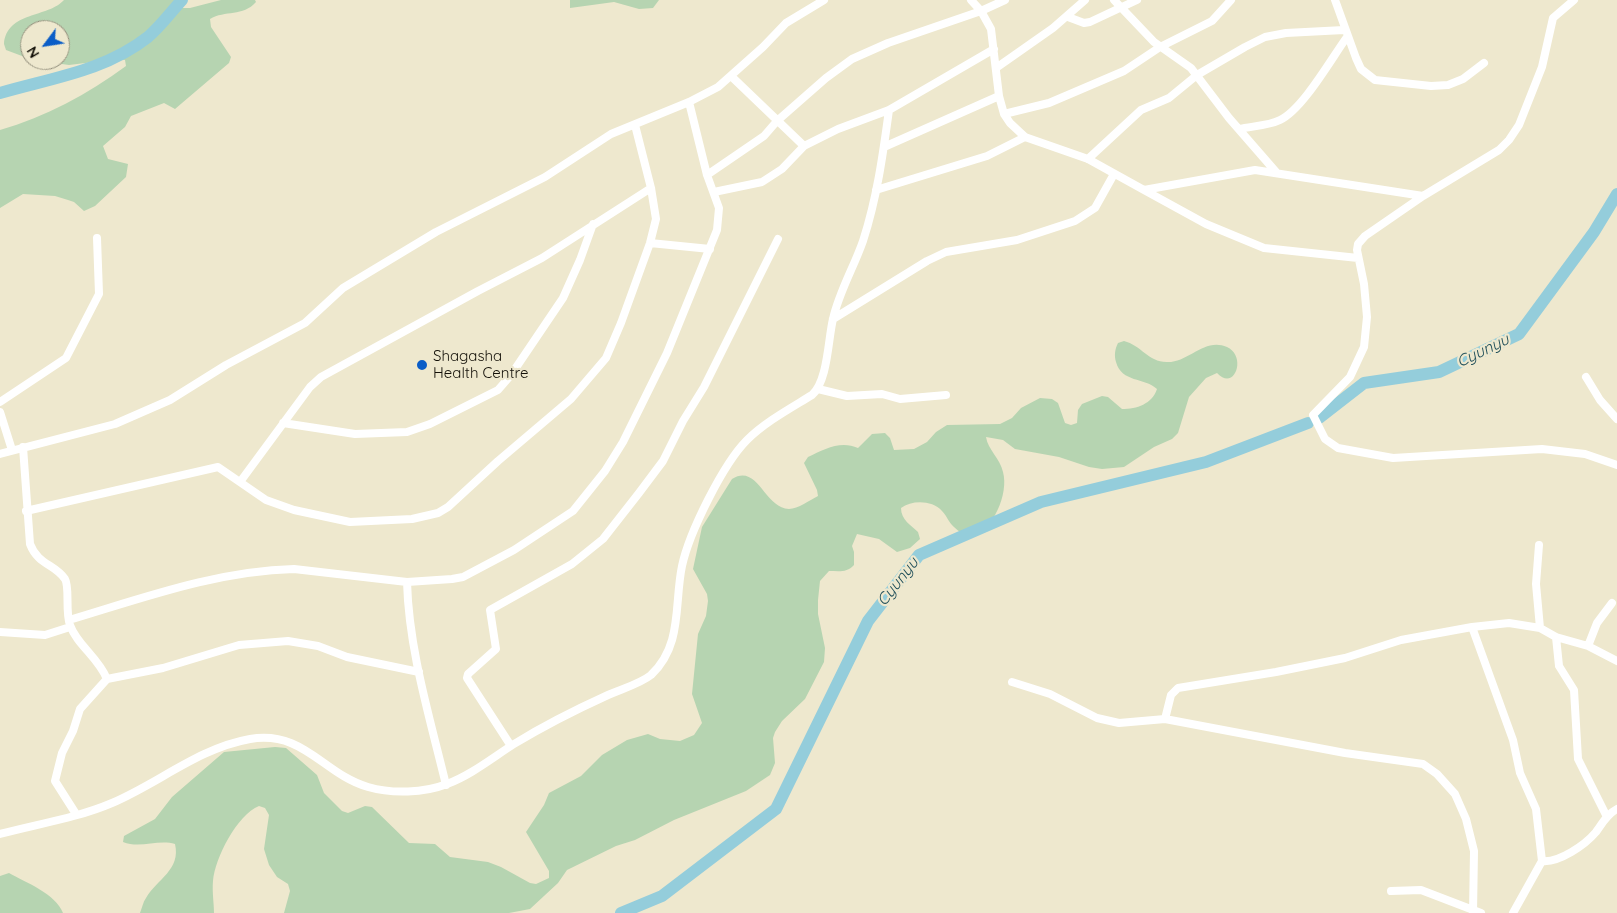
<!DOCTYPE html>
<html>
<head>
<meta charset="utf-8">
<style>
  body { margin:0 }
  #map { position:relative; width:1617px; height:913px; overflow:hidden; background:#eee8ce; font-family:Quicksand,sans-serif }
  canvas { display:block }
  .north { position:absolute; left:20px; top:20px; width:50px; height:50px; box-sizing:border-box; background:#eee8ce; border:1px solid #96927f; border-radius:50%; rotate:239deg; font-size:14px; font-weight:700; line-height:20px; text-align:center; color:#131008 }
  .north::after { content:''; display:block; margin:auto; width:18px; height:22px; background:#0a5dc7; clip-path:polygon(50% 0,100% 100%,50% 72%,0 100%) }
</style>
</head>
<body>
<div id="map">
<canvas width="1617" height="913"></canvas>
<div class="north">N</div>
</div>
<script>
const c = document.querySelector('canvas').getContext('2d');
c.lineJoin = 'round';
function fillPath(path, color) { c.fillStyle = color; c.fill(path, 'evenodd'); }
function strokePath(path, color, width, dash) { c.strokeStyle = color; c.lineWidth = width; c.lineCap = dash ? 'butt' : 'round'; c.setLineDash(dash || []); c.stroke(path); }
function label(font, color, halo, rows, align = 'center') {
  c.font = font + ' Quicksand,sans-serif'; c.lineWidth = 4.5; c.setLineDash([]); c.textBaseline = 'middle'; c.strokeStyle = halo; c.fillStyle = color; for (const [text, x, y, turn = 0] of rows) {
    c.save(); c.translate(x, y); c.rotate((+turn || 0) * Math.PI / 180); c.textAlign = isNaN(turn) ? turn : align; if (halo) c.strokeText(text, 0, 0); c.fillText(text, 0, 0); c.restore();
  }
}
const green = new Path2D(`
  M64 0H182L183 8H190L221 0H255L256 2C243 17 225 10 210 19L211 27 231 57 229 63 175 109 164 103 131 116 125 127 103 146 108 159 128 164 126 177 95 206 84 211 74 202 68 200 55 196 23 194 0 208V130C45 117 88 94 126 66L125 60 118 59 69 65 33 60H60V30H30V59L6 50 4 44C7 11 48 18 64 0Z
  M570 0H659L653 8 639 9 614 2 570 8Z
  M1124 341C1141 345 1149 363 1168 362 1189 362 1205 337 1227 347 1247 356 1235 392 1217 373L1206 378 1189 397 1178 433 1172 439 1154 447 1124 467 1102 469 1089 467 1059 457 1015 449 1003 440 986 437C988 450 1000 458 1003 472 1009 494 993 530 971 538 965 535 959 532 954 527 949 523 947 516 942 511 932 500 912 500 901 508 901 520 911 525 918 532L920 539 910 548 897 552 879 539 857 534 852 546 854 552V565C847 573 839 571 829 571L820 581 818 600V614L825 648 824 662 805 699 782 721 775 732 773 738 775 763 770 775 746 791 674 820 635 840 616 846 567 870 558 883 530 909 509 913H284L290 891 288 884 277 877 269 865 264 849 269 815 265 808 259 806C237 815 215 858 213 881 212 892 214 903 214 913H140C142 908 143 902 146 898 157 879 181 870 175 844 158 839 140 849 123 842L124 836 155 819 172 797 224 752 275 747 286 748 317 775 324 793 342 811 348 813 365 806 372 807 409 843 435 844 450 857 488 862 501 867 530 883 536 884 549 878V871L526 832 544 805 549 793 581 776 602 755 627 740 648 734 660 739 680 741 694 735 702 723 692 694 698 634 706 616 708 601 707 594 693 569 702 527 732 479C758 463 764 508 789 509 798 509 810 500 818 496L817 490 804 463 808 457C824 449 841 440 858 448L872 434 885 433 890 438 894 450 914 449 927 442 936 432 947 425 1000 424 1012 418 1021 408 1040 398 1052 399 1058 403 1065 423 1071 425 1077 423 1078 410 1082 404 1102 396 1108 397 1122 409C1137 409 1152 404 1157 389 1144 377 1122 383 1116 362 1114 355 1115 349 1118 343Z
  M9 873C25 882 56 894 63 913H0V876Z`);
const river = new Path2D(`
  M0 93C51 78 105 71 148 37 160 27 171 12 182 0
  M1319 418 1364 383 1439 372 1519 334 1594 232 1617 194
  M621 913 662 896 776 809 868 621 919 555 1041 502 1206 462 1308 423`);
const minor = new Path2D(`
  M971 0 981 11 991 29 999 96 1004 114 1010 123 1025 137 1088 159 1144 190 1255 170 1423 196
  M1114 0 1154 42 1191 68 1229 118 1276 172
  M1335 0 1356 58 1361 69 1375 80 1431 86 1448 85 1463 79 1484 63
  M1574 0 1553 18 1542 67 1519 125 1509 140 1499 150 1423 196 1365 236 1358 244 1357 250 1364 284 1367 317 1364 347 1350 377 1313 415 1325 439 1338 448 1393 458 1542 449 1585 454 1617 465
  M1068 17 1084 23 1090 22 1137 0
  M996 68 1053 28 1085 0
  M731 76 804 146
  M1004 114 1049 103 1124 71 1160 47 1212 21 1231 0
  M1239 129C1252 126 1268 126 1280 120 1303 109 1331 59 1347 37
  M884 147 999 96
  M1088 159 1141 110 1169 98 1197 75 1245 47 1265 37 1286 33 1344 30
  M707 175 764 136 777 121 826 78 852 59 888 43 981 11 1005 0
  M876 190 987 156 1025 137
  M1144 190 1206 224 1264 248 1358 258
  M714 192 762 182 782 169 804 146 838 129 889 110 994 49
  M650 243 710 249
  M833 319 927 261 946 252 1017 240 1075 221 1095 208 1114 174
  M1586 377 1600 400 1617 419
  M818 389 847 396 882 394 900 399 946 395
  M0 402 66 358 99 294 97 238
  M0 412 12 450
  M283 423 355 434 407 432 430 424 498 390 511 375 563 298 580 260 593 224
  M23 447 30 544C38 565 55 564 65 579 70 587 65 612 70 625 77 645 98 657 107 679L80 709 73 731 62 753 55 781 76 814
  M0 454 115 424 170 400 226 365 305 323 343 288 436 232 545 177 611 134 689 102 718 87 763 47 786 23 824 0
  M240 482 310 387 321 377 478 291 542 258 651 188
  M26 511 218 467 266 500 294 510 350 522 412 519 438 513 448 507 498 461 571 399 606 358 621 323 650 243 656 219 651 188 635 125
  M1539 545 1536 584 1540 628
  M407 582C409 651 430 718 446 785
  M69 620C143 598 216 571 294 569L407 582 452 579 463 577 514 550 573 511 605 471 623 442 667 353 717 230 719 208 707 175 689 102
  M1472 627 1513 740 1520 773 1536 809 1542 861
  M0 632 45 635 70 627
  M1556 637 1559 666 1574 690 1578 759 1607 817
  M1588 646 1597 623 1612 603
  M107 679 163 668 239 645 288 641 318 646 347 657 419 672
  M1012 682 1050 694 1097 718 1119 723 1165 719
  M511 746 467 678 468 674 496 649 490 610 572 564 603 539 639 493 663 461 683 421 704 387 778 239
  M0 834C37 824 77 818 112 803 159 783 199 748 250 739 304 730 323 774 368 787 392 794 424 793 447 784 471 775 492 758 514 744 545 725 575 710 608 695 621 689 640 684 651 675 683 645 674 604 682 566 689 533 723 464 747 440 765 422 791 408 812 395 828 381 828 339 833 319 839 292 854 267 863 241 877 198 883 154 889 110
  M1391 891 1421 890 1481 913
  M1473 913 1474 851 1466 819 1455 794 1437 774 1423 764 1345 753 1165 719 1171 695 1178 688 1276 672 1345 658 1401 640 1472 627 1509 623 1540 628 1556 637 1588 646 1617 661
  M1513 913 1542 861C1559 863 1585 845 1596 832 1602 824 1607 814 1617 809`);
const markers = [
  [422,365,6,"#0a5dc7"]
];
const poiNames = [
  ["Shagasha",433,356],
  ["Health Centre",433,373]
];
const waterNames = [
  ["Cyunyu",1483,351,-26],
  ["Cyunyu",898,582,-52]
];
fillPath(green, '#b6d4b1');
strokePath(river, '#94cddb', 12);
strokePath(minor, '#fff', 8);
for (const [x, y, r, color] of markers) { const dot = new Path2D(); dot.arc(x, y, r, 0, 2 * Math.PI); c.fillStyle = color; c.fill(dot); strokePath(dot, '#eee8ce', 2); }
label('15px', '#131008', '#eee8ce', poiNames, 'left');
label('italic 16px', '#1d4d58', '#eee8ce', waterNames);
</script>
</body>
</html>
